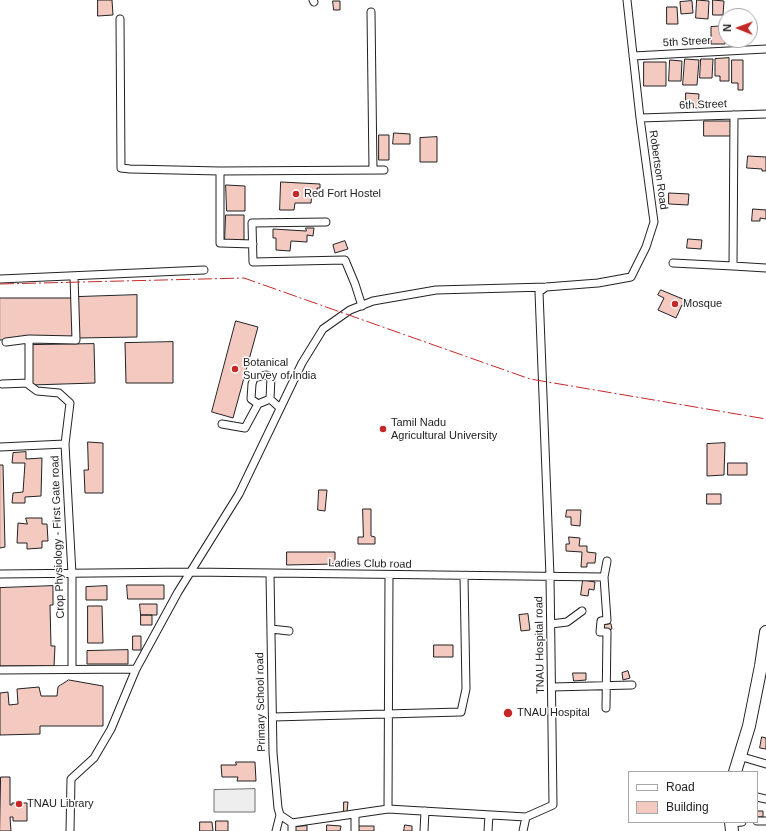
<!DOCTYPE html>
<html>
<head>
<meta charset="utf-8">
<style>
  body { margin:0 }
  #map { position:relative; width:766px; height:831px; overflow:hidden; background:#fff; font-family:Helvetica,sans-serif }
  canvas { display:block }
  .legend { position:absolute; left:628px; top:771px; width:130px; height:52px; box-sizing:border-box; background:#fff; border:1px solid #a7a7a7; margin:0; padding:5px 7px; list-style:none; font-size:12px; color:#222 }
  .legend li { display:flex; align-items:center; gap:8px; height:20px }
  .legend b { width:20px; border:1px solid #a7a7a7 }
  .north { position:absolute; left:718px; top:8px; width:40px; height:40px; box-sizing:border-box; background:#fff; border:1px solid #a7a7a7; border-radius:50%; rotate:271deg; font-size:11px; font-weight:700; line-height:16px; text-align:center; color:#222 }
  .north::after { content:''; display:block; margin:auto; width:14px; height:18px; background:#c62828; clip-path:polygon(50% 0,100% 100%,50% 72%,0 100%) }
</style>
</head>
<body>
<div id="map">
<canvas width="766" height="831"></canvas>
<ul class="legend">
<li><b style="height:5px;background:#fff"></b>Road</li>
<li><b style="height:11px;background:#f3c9c0"></b>Building</li>
</ul>
<div class="north">N</div>
</div>
<script>
const c = document.querySelector('canvas').getContext('2d');
c.lineJoin = 'round';
function fillPath(path, color) { c.fillStyle = color; c.fill(path, 'evenodd'); }
function strokePath(path, color, width, dash) { c.strokeStyle = color; c.lineWidth = width; c.lineCap = dash ? 'butt' : 'round'; c.setLineDash(dash || []); c.stroke(path); }
function label(font, color, halo, rows, align = 'center') {
  c.font = font + ' Helvetica,sans-serif'; c.lineWidth = 3; c.setLineDash([]); c.textBaseline = 'middle'; c.strokeStyle = halo; c.fillStyle = color; for (const [text, x, y, turn = 0] of rows) {
    c.save(); c.translate(x, y); c.rotate((+turn || 0) * Math.PI / 180); c.textAlign = isNaN(turn) ? turn : align; if (halo) c.strokeText(text, 0, 0); c.fillText(text, 0, 0); c.restore();
  }
}
const green = new Path2D(`
  M255 789V812H214V790Z`);
const building = new Path2D(`
  M98 0H112L113 15 98 16Z
  M697 0 709 1 708 19 696 18Z
  M713 0 724 1 723 15H713Z
  M333 1H340V10H334Z
  M692 1 693 13 681 14 680 2Z
  M667 7H677L678 24H667Z
  M725 26V44H711V27Z
  M729 58V81H720V76H715V59Z
  M685 59 699 60 697 85H683Z
  M701 59H713L712 78H700Z
  M670 60 682 61 681 81H669Z
  M732 60H743V90H738V83H732Z
  M644 62H666V86H644Z
  M686 93 699 94 698 108 686 107Z
  M704 121H731V136H704Z
  M394 133 410 134V144H393Z
  M379 135H389V160H379Z
  M437 137V162H420V138Z
  M748 156 766 157V171H762V169L747 168Z
  M281 182 320 184V188H317V193H312L311 203H295L294 210H280Z
  M226 185 245 186V211H227Z
  M669 193 689 194 688 205 669 204Z
  M753 209 766 210V219L760 218V221H752Z
  M226 215H244V240L225 241Z
  M306 228H314L313 236 307 235V242L291 241 290 251 276 250V238H273V229L306 231Z
  M688 239 702 240 701 249 687 248Z
  M345 241 348 249 335 253 333 245Z
  M661 290 690 302 688 308 682 305 676 318 658 310 664 298 658 295Z
  M137 295V337L77 338V297Z
  M0 298H72L73 338 0 340Z
  M236 321 258 327 233 418 212 412Z
  M173 342V383H126L125 343Z
  M94 344 95 383 31 385V345Z
  M88 442 103 443V493H85L84 470H88Z
  M725 443 724 475 707 476V444Z
  M26 452V459L42 458 41 496 25 497V503H12L13 493 23 492 25 463H12L13 453Z
  M728 463H747V475H728Z
  M0 465H3L5 547 0 548Z
  M319 490H327L325 511 318 510Z
  M707 494H721V504H707Z
  M363 509H371V536L375 537V544H358V537H363Z
  M567 510H581L580 526 571 525V517H566Z
  M26 518H42V524H47L48 541H42V548L27 549V543H17L18 523 27 524Z
  M569 537 580 538 579 546H587V552L596 553 595 563H587V567H581L582 552 566 551V544H569Z
  M287 552H335V564L287 565Z
  M583 580 595 582 594 590 589 589 588 596 581 595Z
  M127 585H164V599H128Z
  M53 586V605H50L51 646H55L54 666H0V588Z
  M107 586V600H86V587Z
  M140 604H157V615H141Z
  M88 606H102L103 643H88Z
  M528 614 530 630 521 631 519 615Z
  M141 615H152V625H141Z
  M611 624 612 629 604 631 603 625Z
  M133 636H141V650H133Z
  M434 645H453V657H434Z
  M128 650V664H87V651Z
  M628 671 630 678 623 680 622 673Z
  M573 673H586V680L574 681Z
  M69 680 103 686V726H40V734L0 735V693L8 692 9 705 18 704 17 689 39 687 41 696H57L58 687Z
  M762 737 766 738V749L760 748Z
  M236 762H255L256 781H237L238 777H222L221 765H236Z
  M1 777H10V805H12V803H27V821H13V817H10L11 831H0Z
  M344 802H348L347 812H344Z
  M757 811H763V817H757Z
  M216 821H228V831H216Z
  M200 822H212L213 831H200Z
  M327 825 341 826 340 831H327Z
  M405 825 412 826V831H404Z
  M307 826V831H295V827Z
  M359 826H374V831H359Z`);
const street = new Path2D(`
  M313 0 314 2
  M371 12 373 170
  M120 19 121 168 130 169 220 171 384 170
  M633 56 766 49
  M734 115 733 266 766 268
  M640 118 766 114
  M220 171V243L253 244
  M326 222 252 223 253 262 345 260 355 284 362 306
  M673 263 733 266
  M0 279 204 270
  M29 339V385L37 391 59 393 70 403 65 444
  M6 342 29 339 76 340 74 276
  M2 384 29 383
  M258 404 251 399 252 384 254 378 266 375 271 377 270 399 280 408
  M222 424 245 428 258 404 270 399
  M0 447 65 444 72 574V669
  M0 574 190 572 604 577
  M270 574 273 753 278 808 280 815 292 823
  M551 624 567 622 582 611
  M271 629 289 631
  M0 670 136 669
  M552 687 632 685
  M606 708 607 632H600L601 621 607 620 604 577 607 561
  M273 717 461 712 466 689 464 576
  M739 756 766 764
  M757 797 766 799
  M388 809 389 575
  M757 821H766
  M731 823 742 822
  M70 831 71 779 94 758 111 729 136 669 178 592 239 494 302 363 323 329 350 310 373 301 436 290 546 287 598 283 631 277 646 247 654 222 640 118 627 0
  M276 831 280 815
  M292 831V823L388 809 526 817 553 805 550 576 539 292 546 287
  M355 831V814
  M424 831 425 811
  M488 831 489 815
  M523 831 526 817`);
const primary = new Path2D(`
  M735 772 749 726 761 666 766 632
  M731 822 732 831`);
const power = new Path2D(`
  M0 284 244 278 530 379 766 419`);
const markers = [
  [296,194,4,"#c62828"],
  [675,304,4,"#c62828"],
  [235,369,4,"#c62828"],
  [383,429,4,"#c62828"],
  [508,713,5,"#c62828"],
  [19,804,4,"#c62828"]
];
const streetNames = [
  ["5th Streer",687,42,-3],
  ["6th Street",703,105,-2],
  ["Robertson Road",658,170,82],
  ["Crop Physiology - First Gate road",58,537,-92],
  ["Ladies Club road",370,564,1],
  ["TNAU Hospital road",540,645,-91],
  ["Primary School road",261,702,-91]
];
const poiNames = [
  ["Red Fort Hostel",304,194],
  ["Mosque",683,304],
  ["Botanical",243,363],
  ["Survey of India",243,376],
  ["Tamil Nadu",391,423],
  ["Agricultural University",391,436],
  ["TNAU Hospital",517,713],
  ["TNAU Library",27,804]
];
fillPath(green, '#eee');
strokePath(green, '#6f6f6f', 1);
fillPath(building, '#f3c9c0');
strokePath(building, '#222', 1);
strokePath(street, '#222', 9);
strokePath(primary, '#222', 14);
strokePath(street, '#fff', 7);
strokePath(primary, '#fff', 12);
strokePath(power, '#c62828', 1, [14, 3, 2, 3]);
for (const [x, y, r, color] of markers) { const dot = new Path2D(); dot.arc(x, y, r, 0, 2 * Math.PI); c.fillStyle = color; c.fill(dot); strokePath(dot, '#fff', 1.5); }
label('11px', '#222', '#fff', streetNames);
label('11px', '#222', '#fff', poiNames, 'left');
</script>
</body>
</html>
